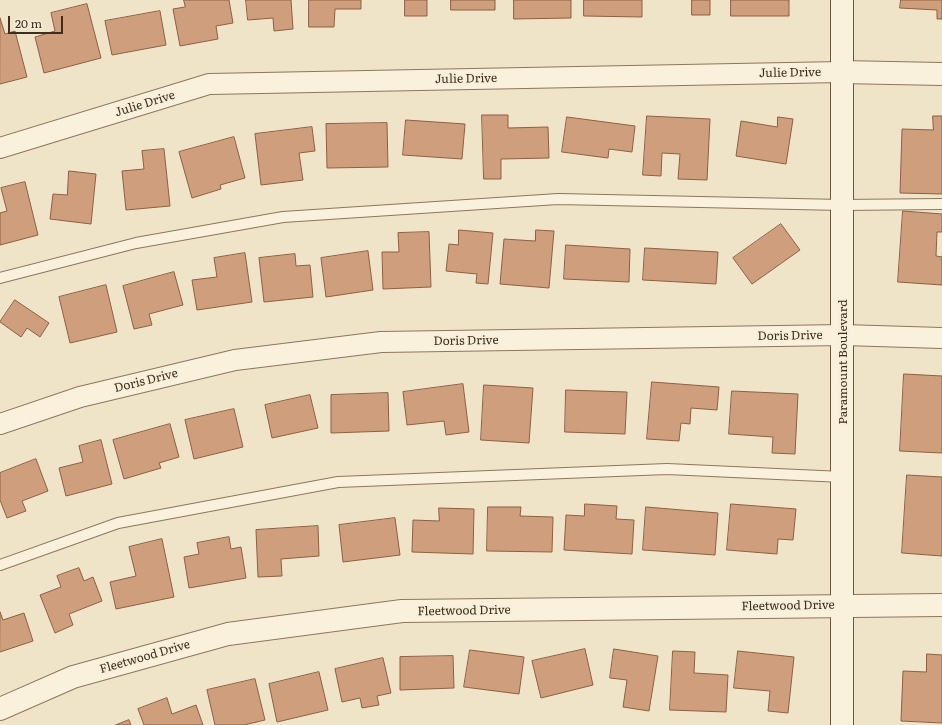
<!DOCTYPE html>
<html>
<head>
<meta charset="utf-8">
<style>
  body { margin:0 }
  #map { position:relative; width:942px; height:725px; overflow:hidden; background:#f0e4c8; font-family:Literata,serif }
  canvas { display:block }
  .scale { position:absolute; left:8px; top:16px; width:55px; height:18px; box-sizing:border-box; border:2px solid #3d2e20; border-top:0; padding-left:5px; font-size:12px; line-height:14px; white-space:nowrap; color:#3d2e20; -webkit-text-stroke:3px #f7eed8; paint-order:stroke }
</style>
</head>
<body>
<div id="map">
<canvas width="942" height="725"></canvas>
<div class="scale">20 m</div>
</div>
<script>
const c = document.querySelector('canvas').getContext('2d');
c.lineJoin = 'round';
function fillPath(path, color) { c.fillStyle = color; c.fill(path, 'evenodd'); }
function strokePath(path, color, width, dash) { c.strokeStyle = color; c.lineWidth = width; c.lineCap = dash ? 'butt' : 'round'; c.setLineDash(dash || []); c.stroke(path); }
function label(font, color, halo, rows, align = 'center') {
  c.font = font + ' Literata,serif'; c.lineWidth = 3.5; c.setLineDash([]); c.textBaseline = 'middle'; c.strokeStyle = halo; c.fillStyle = color; for (const [text, x, y, turn = 0] of rows) {
    c.save(); c.translate(x, y); c.rotate((+turn || 0) * Math.PI / 180); c.textAlign = isNaN(turn) ? turn : align; if (halo) c.strokeText(text, 0, 0); c.fillText(text, 0, 0); c.restore();
  }
}
const building = new Path2D(`
  M184 0H229L233 23 216 26 218 39 180 46 173 9 185 7Z
  M246 0H291L293 29 274 31 273 18 248 20Z
  M309 0H361V9H335L334 27H309Z
  M405 0H427V16H405Z
  M451 0H495V10H451Z
  M514 0H571V18L514 19Z
  M584 0H642V17L584 16Z
  M692 0H710V15H692Z
  M731 0H789V16H731Z
  M901 0H942V19H937V10L900 8Z
  M87 4 101 58 44 73 35 37 55 31 51 13Z
  M160 11 166 45 112 55 105 21Z
  M0 18 5 34 15 31 27 77 0 84Z
  M482 115H508V128L548 127 549 158 501 159V179H484Z
  M647 116 710 119 707 180 678 179 680 154 662 153 661 176 643 175Z
  M933 116H942V194L900 193 902 129 933 130Z
  M567 117 635 126 632 152 609 149 608 158 562 152Z
  M778 117 793 119 786 164 736 156 741 121 777 127Z
  M406 120 465 124 462 159 403 155Z
  M387 123 388 167 327 168 326 124Z
  M312 127 315 151 299 153 303 180 261 185 255 134Z
  M234 137 245 178 220 185 221 189 192 198 179 152Z
  M164 149 170 206 126 210 122 171 144 169 142 151Z
  M69 171 96 174 91 224 50 219 53 194 67 195Z
  M25 182 38 235 0 245V213L7 211 1 188Z
  M903 211 942 214V232H937L936 256 942 257V285L898 282Z
  M781 224 800 250 752 284 733 258Z
  M459 230 493 233 488 284 476 283 477 274 446 271 449 244 458 245Z
  M536 230 554 231 549 288 500 284 504 239 535 241Z
  M429 232 431 287 383 289 382 252H399L398 233Z
  M566 245 630 249 629 282 564 279Z
  M645 248 718 252 716 284 643 280Z
  M368 251 373 290 326 297 321 258Z
  M245 253 252 302 197 310 192 280 217 277 214 258Z
  M295 254 296 266 310 265 313 297 264 302 259 258Z
  M174 272 183 305 149 314 152 325 134 329 123 286Z
  M106 285 117 332 70 343 59 297Z
  M15 300 49 323 40 337 27 328 21 337 0 322Z
  M904 374 942 376V453L900 451Z
  M652 382 719 387 717 410 691 408 690 424 681 423 679 441 647 439Z
  M463 384 469 432 446 435 444 421 407 425 403 392Z
  M484 385 533 388 529 443 481 440Z
  M566 390 627 392 625 434 565 432Z
  M732 391 798 394 795 454 772 453 773 437 729 434Z
  M388 393 389 431 331 433V395Z
  M310 395 318 428 272 438 265 405Z
  M234 409 243 447 194 459 185 420Z
  M170 424 179 457 159 463 161 468 124 479 113 440Z
  M101 440 112 484 66 496 59 468 83 462 79 446Z
  M36 459 48 491 22 501 26 511 7 518 0 500V473Z
  M907 475 942 477V556L902 553Z
  M585 504 617 506 616 519 634 520 632 554 564 550 566 515 584 516Z
  M731 504 796 509 793 540 778 539 777 554 727 550Z
  M488 507H521L520 516 553 517 552 552 487 551Z
  M646 507 718 513 715 555 643 550Z
  M439 508 474 509 473 554 412 552 413 520 439 521Z
  M395 518 400 555 343 562 339 525Z
  M318 526 319 556 281 559 282 576 258 577 256 530Z
  M229 537 231 549 241 547 246 578 189 588 184 557 199 554 197 543Z
  M162 539 174 597 116 609 110 582 136 576 129 547Z
  M79 568 84 581 93 577 102 601 69 614 73 625 55 633 40 595 61 587 57 576Z
  M0 612 3 620 24 613 33 641 0 652Z
  M585 649 593 685 541 698 532 661Z
  M614 649 658 656 649 711 623 707 627 680 610 678Z
  M470 650 524 657 519 694 464 687Z
  M673 651 695 652 694 673 728 675 726 712 670 710Z
  M738 651 794 657 788 713 768 711 770 691 734 688Z
  M927 654 942 655V723L901 721 903 671 926 672Z
  M453 656 454 688 400 690V657Z
  M383 658 391 693 377 696 379 705 362 708 360 698 342 702 335 669Z
  M319 672 328 710 277 722 269 684Z
  M255 679 265 720 244 725H215L207 690Z
  M167 698 172 714 196 705 203 725H144L138 709Z
  M129 720 131 725H116Z`);
const service = new Path2D(`
  M0 278 136 243 283 217 558 199 842 205 942 204
  M0 565 118 523 338 482 667 469 843 477`);
const minor = new Path2D(`
  M0 148 209 84 841 72
  M0 424 80 397 235 360 381 342 843 335 942 338`);
const tertiary = new Path2D(`
  M841 72 942 74
  M0 709 73 677 228 634 402 611 942 605`);
const secondary = new Path2D(`
  M842 0V725`);
const streetNames = [
  ["Julie Drive",790,73,-1],
  ["Julie Drive",466,79,-1],
  ["Julie Drive",145,104,-17],
  ["Doris Drive",790,336,-1],
  ["Doris Drive",466,341,-1],
  ["Paramount Boulevard",843,362,-90],
  ["Doris Drive",146,381,-14],
  ["Fleetwood Drive",788,606,-1],
  ["Fleetwood Drive",464,611,-1],
  ["Fleetwood Drive",145,657,-16]
];
fillPath(building, '#cf9f7d');
strokePath(building, '#8d5f41', 1);
strokePath(service, '#8d765c', 12);
strokePath(minor, '#8d765c', 22);
strokePath(tertiary, '#8d765c', 24);
strokePath(secondary, '#6f573f', 24);
strokePath(service, '#faf1dc', 10);
strokePath(minor, '#faf1dc', 20);
strokePath(tertiary, '#faf1dc', 22);
strokePath(secondary, '#faf1dc', 22);
label('12px', '#3d2e20', '#f7eed8', streetNames);
</script>
</body>
</html>
